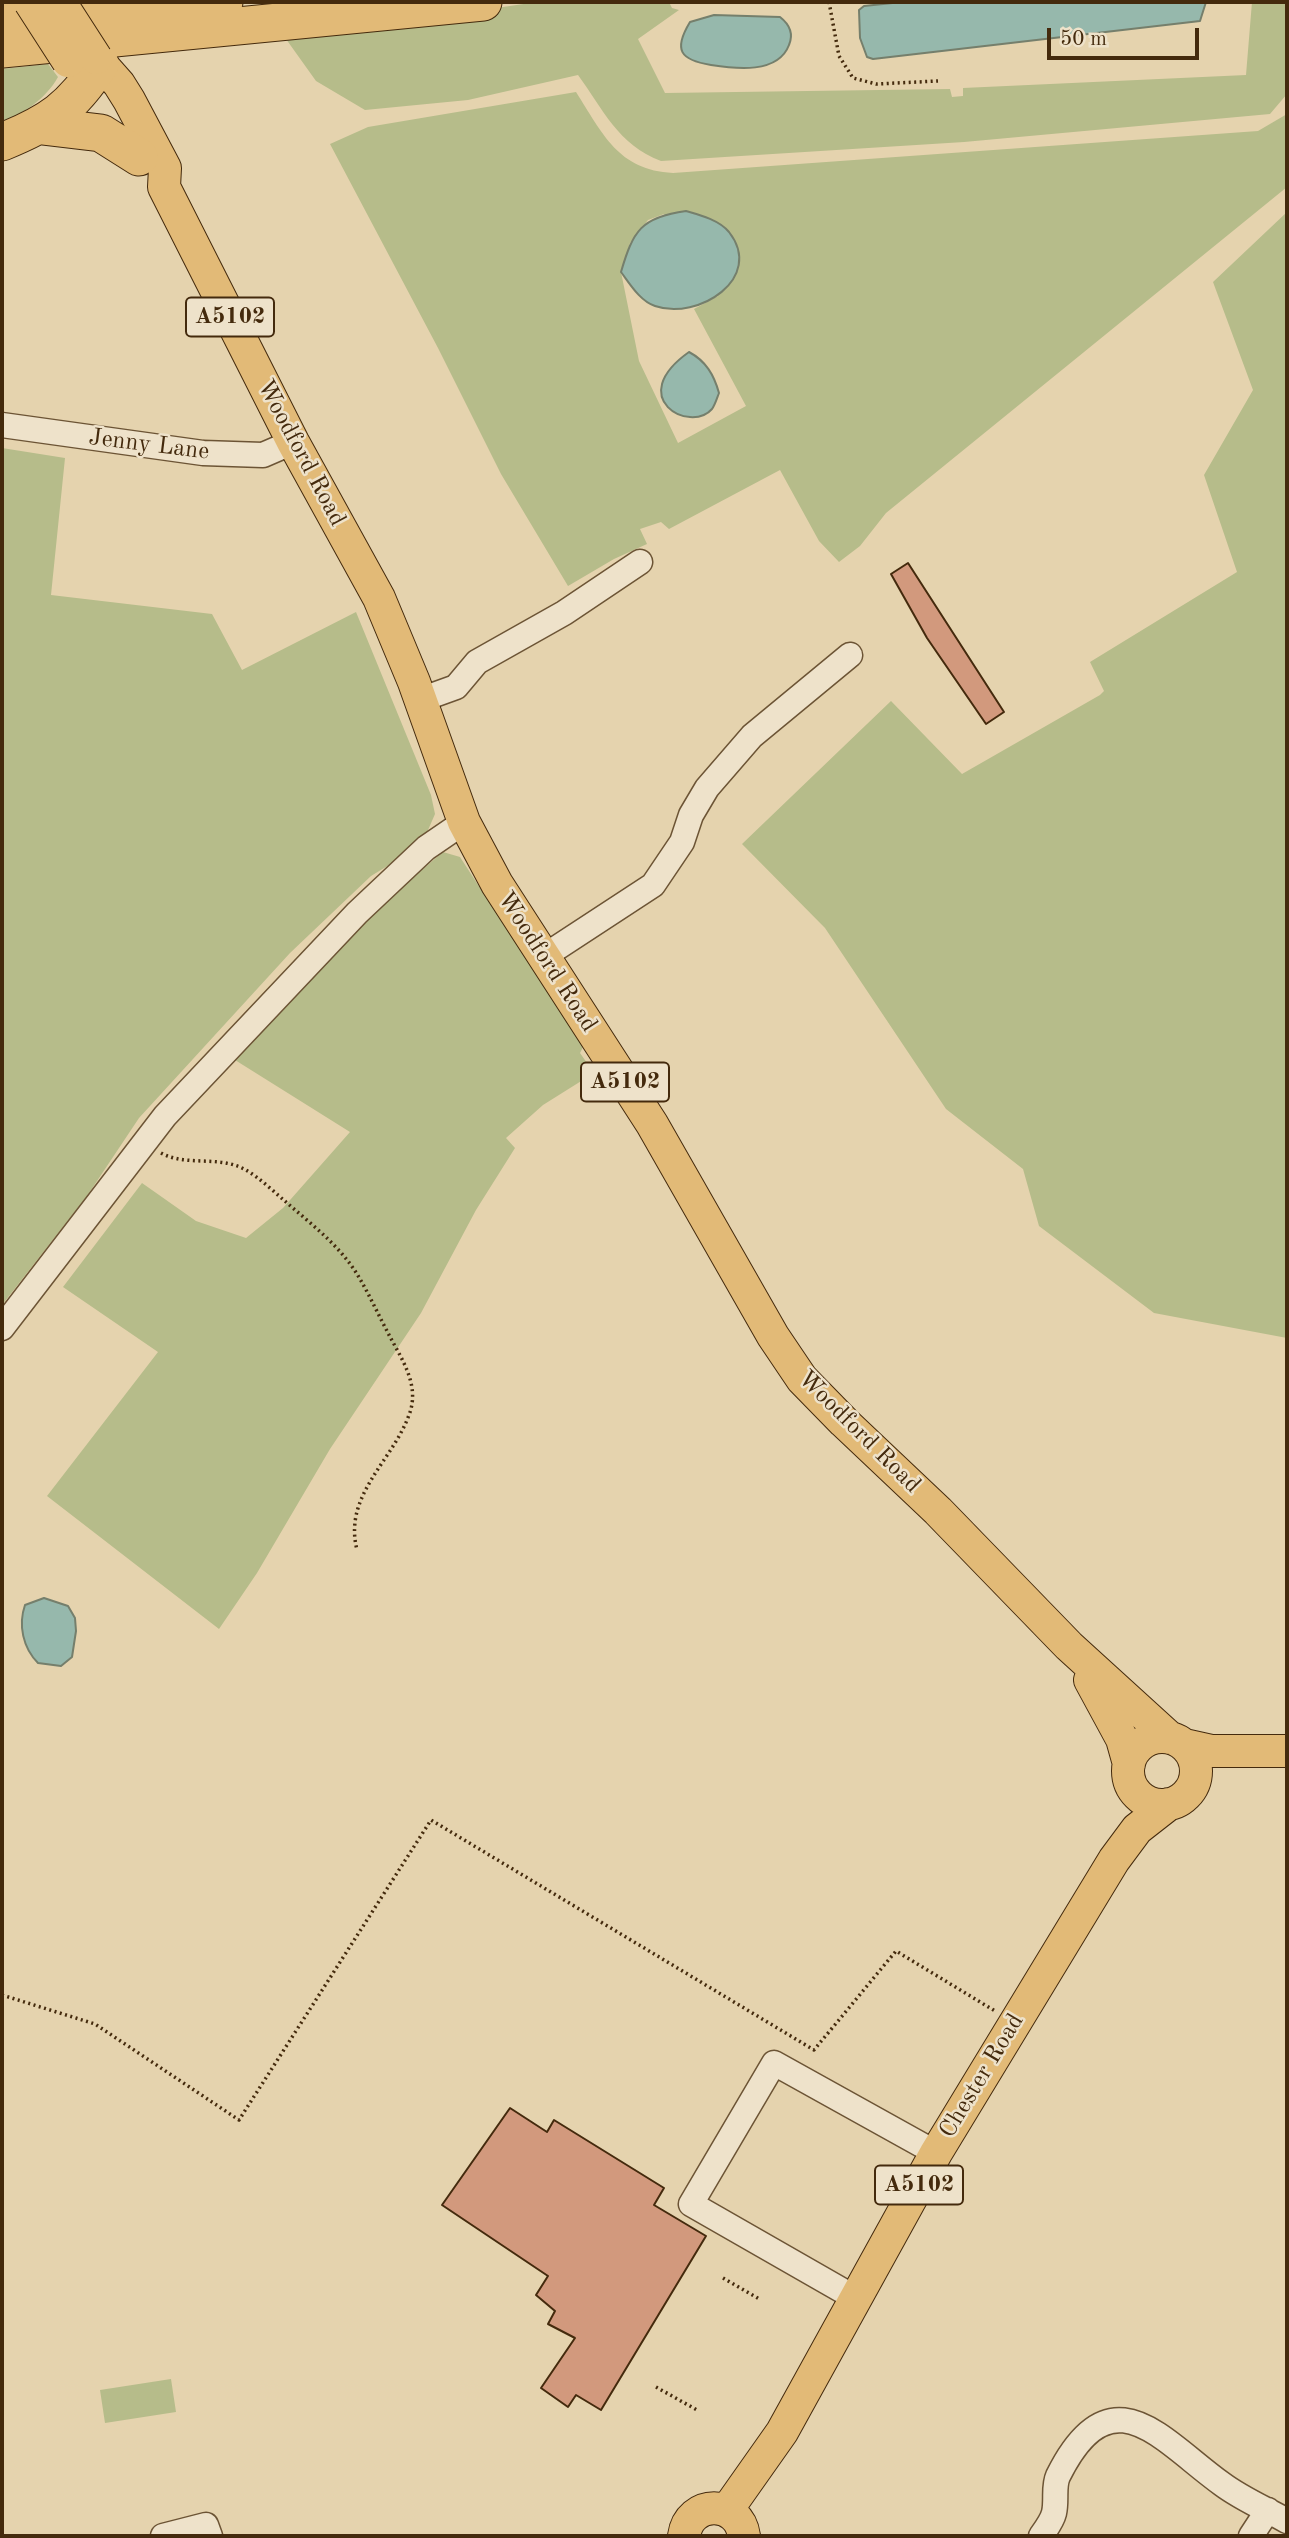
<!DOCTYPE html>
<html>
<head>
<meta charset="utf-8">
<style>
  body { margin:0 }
  #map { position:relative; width:1289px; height:2538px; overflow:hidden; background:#e5d3ae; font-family:"Old Standard TT",serif }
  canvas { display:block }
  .frame { position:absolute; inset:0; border:4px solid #442a0d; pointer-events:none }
  .scale { position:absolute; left:1047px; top:28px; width:152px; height:32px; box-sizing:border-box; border:4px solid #442a0d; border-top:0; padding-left:9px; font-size:21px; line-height:24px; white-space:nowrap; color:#442a0d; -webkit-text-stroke:5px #eee2ca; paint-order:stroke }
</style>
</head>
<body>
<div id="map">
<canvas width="1289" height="2538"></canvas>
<div class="frame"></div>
<div class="scale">50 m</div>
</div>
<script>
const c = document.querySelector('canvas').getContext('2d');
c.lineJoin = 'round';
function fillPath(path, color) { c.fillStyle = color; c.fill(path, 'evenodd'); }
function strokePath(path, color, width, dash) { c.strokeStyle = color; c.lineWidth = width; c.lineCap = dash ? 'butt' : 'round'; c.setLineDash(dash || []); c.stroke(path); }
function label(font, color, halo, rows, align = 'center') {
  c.font = font + ' "Old Standard TT",serif'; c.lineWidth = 5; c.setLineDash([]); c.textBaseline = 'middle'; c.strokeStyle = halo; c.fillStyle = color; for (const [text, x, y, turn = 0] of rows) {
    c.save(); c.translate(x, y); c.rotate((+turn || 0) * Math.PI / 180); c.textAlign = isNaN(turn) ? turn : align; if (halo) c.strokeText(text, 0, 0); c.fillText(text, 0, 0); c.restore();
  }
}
const green = new Path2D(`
  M537 2H669L672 8 679 10 638 39 665 93 950 89 952 97 963 96V88L1246 75 1252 2H1287V94L1270 114 964 142 661 161C618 145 603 109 578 75L468 100 365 110 316 81 286 39Z
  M48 64 58 77C46 99 23 113 2 125V69Z
  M576 92C603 134 618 170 673 173L1258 131 1287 114V187L886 513 860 546 839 562 819 541 780 470 669 529 661 522 640 529 647 544 614 559 568 586 501 474 438 348 330 144 368 127ZM664 214 718 296 694 309 746 406 678 443 639 361 621 272 630 243 648 220Z
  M1287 212V1338L1154 1313 1039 1226 1023 1169 946 1109 825 928 742 844 891 701 962 774 1100 695 1104 691 1090 662 1237 572 1204 475 1253 390 1213 282Z
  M2 448 65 458 51 595 212 614 242 670 356 612 431 795 435 814 425 837 402 857 371 876 290 953 139 1118 87 1196 2 1305Z
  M443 852 460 857 583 1047 580 1053 594 1073 543 1105 506 1138 515 1148 476 1210 421 1313 330 1449 257 1573 219 1629 47 1496 158 1352 63 1287 142 1183 196 1221 246 1238 283 1208 350 1132 235 1060 385 901Z
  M171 2379 176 2412 105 2423 100 2390Z`);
const water = new Path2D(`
  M902 2H1206L1200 21 873 59 867 57 860 38 859 10 864 6Z
  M714 15 780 17C789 24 794 33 789 45 778 74 736 69 711 65 680 60 673 50 690 22Z
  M686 211C700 215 719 220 729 232 765 278 698 321 655 306 640 301 630 284 621 272 633 231 641 217 686 211Z
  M689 352C706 361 714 375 719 393 717 398 715 405 712 409 690 434 624 398 689 352Z
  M44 1598 68 1606 75 1618 76 1631 72 1657 61 1666 38 1663C23 1648 18 1625 25 1605Z`);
const building = new Path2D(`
  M908 563 1004 712 986 724 927 638 891 574Z
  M510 2108 547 2132 554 2120 664 2188 654 2205 706 2236 601 2410 576 2395 568 2407 541 2388 575 2338 548 2324 555 2311 536 2295 548 2276 442 2205Z`);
const path = new Path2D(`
  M829 2 839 56 853 78 876 84 938 81
  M161 1153C187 1167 217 1155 244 1169 259 1177 273 1191 286 1202 311 1224 339 1245 357 1274 368 1292 377 1312 387 1331 400 1357 421 1384 409 1415 392 1462 343 1495 357 1550
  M2 1995 95 2024 239 2120 431 1820 814 2050 896 1951 995 2011
  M723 2278 761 2300
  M656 2387 697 2410`);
const minor = new Path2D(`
  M2 425 203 453 263 455 293 442
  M420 700 456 687 477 662 564 613 640 562
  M543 957 653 885 682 842 691 815 707 788 752 736 850 655
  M2 1328 165 1116 357 913 426 848 464 822
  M857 2299 691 2204 774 2063 936 2153
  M163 2536 206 2525 210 2536
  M1041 2536C1046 2529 1052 2521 1054 2513 1057 2500 1053 2487 1058 2476 1111 2369 1162 2441 1222 2484 1242 2499 1266 2509 1287 2521
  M1251 2536 1268 2510`);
const major = new Path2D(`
  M96 58 119 84 129 100 165 168 164 187 293 442 379 598 414 682 464 822 497 884 652 1124 773 1336 802 1379 844 1422 938 1511 1069 1646 1170 1738
  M1090 1680 1122 1739 1129 1764
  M1128 1771a34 34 0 1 1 68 0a34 34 0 1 1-68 0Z
  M1185 1745 1212 1751H1287
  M727 2510 782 2432 936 2153 1114 1860 1137 1829 1169 1804
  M684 2536C689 2499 739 2499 744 2536`);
const highway = new Path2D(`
  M2 22 224 2
  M2 49 483 2
  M42 126 101 133 139 157
  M2 142C49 123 72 108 100 64`);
const majorBridge = new Path2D(`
  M30 2 68 61
  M60 2 96 58`);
const shields = [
  [230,317,88],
  [625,1082,88],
  [919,2185,88]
];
const shieldNames = [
  ["A5102",230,317],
  ["A5102",625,1082],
  ["A5102",919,2185]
];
const streetNames = [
  ["Jenny Lane",149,445,7],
  ["Woodford Road",301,453,62],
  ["Woodford Road",547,962,57],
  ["Woodford Road",859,1432,45],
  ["Chester Road",982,2076,-59]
];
fillPath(green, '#b6bc8a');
fillPath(water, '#96b8ac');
strokePath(water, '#757f6c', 2);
fillPath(building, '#d2997d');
strokePath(building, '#442a0d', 2);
strokePath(minor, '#6c5435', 27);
strokePath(major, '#442a0d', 34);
strokePath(highway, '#442a0d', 39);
strokePath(path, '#442a0d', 3.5, [2, 3.5]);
strokePath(minor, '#eee2ca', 24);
strokePath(major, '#e2ba77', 32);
strokePath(highway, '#e2ba77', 37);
strokePath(majorBridge, '#442a0d', 34, []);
strokePath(majorBridge, '#e2ba77', 32);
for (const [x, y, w] of shields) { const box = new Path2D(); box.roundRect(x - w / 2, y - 19.5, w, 39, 5); c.fillStyle = '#eee2ca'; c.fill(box); strokePath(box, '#442a0d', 2); }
label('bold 23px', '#442a0d', null, shieldNames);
label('24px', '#442a0d', '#eee2ca', streetNames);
</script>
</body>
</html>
